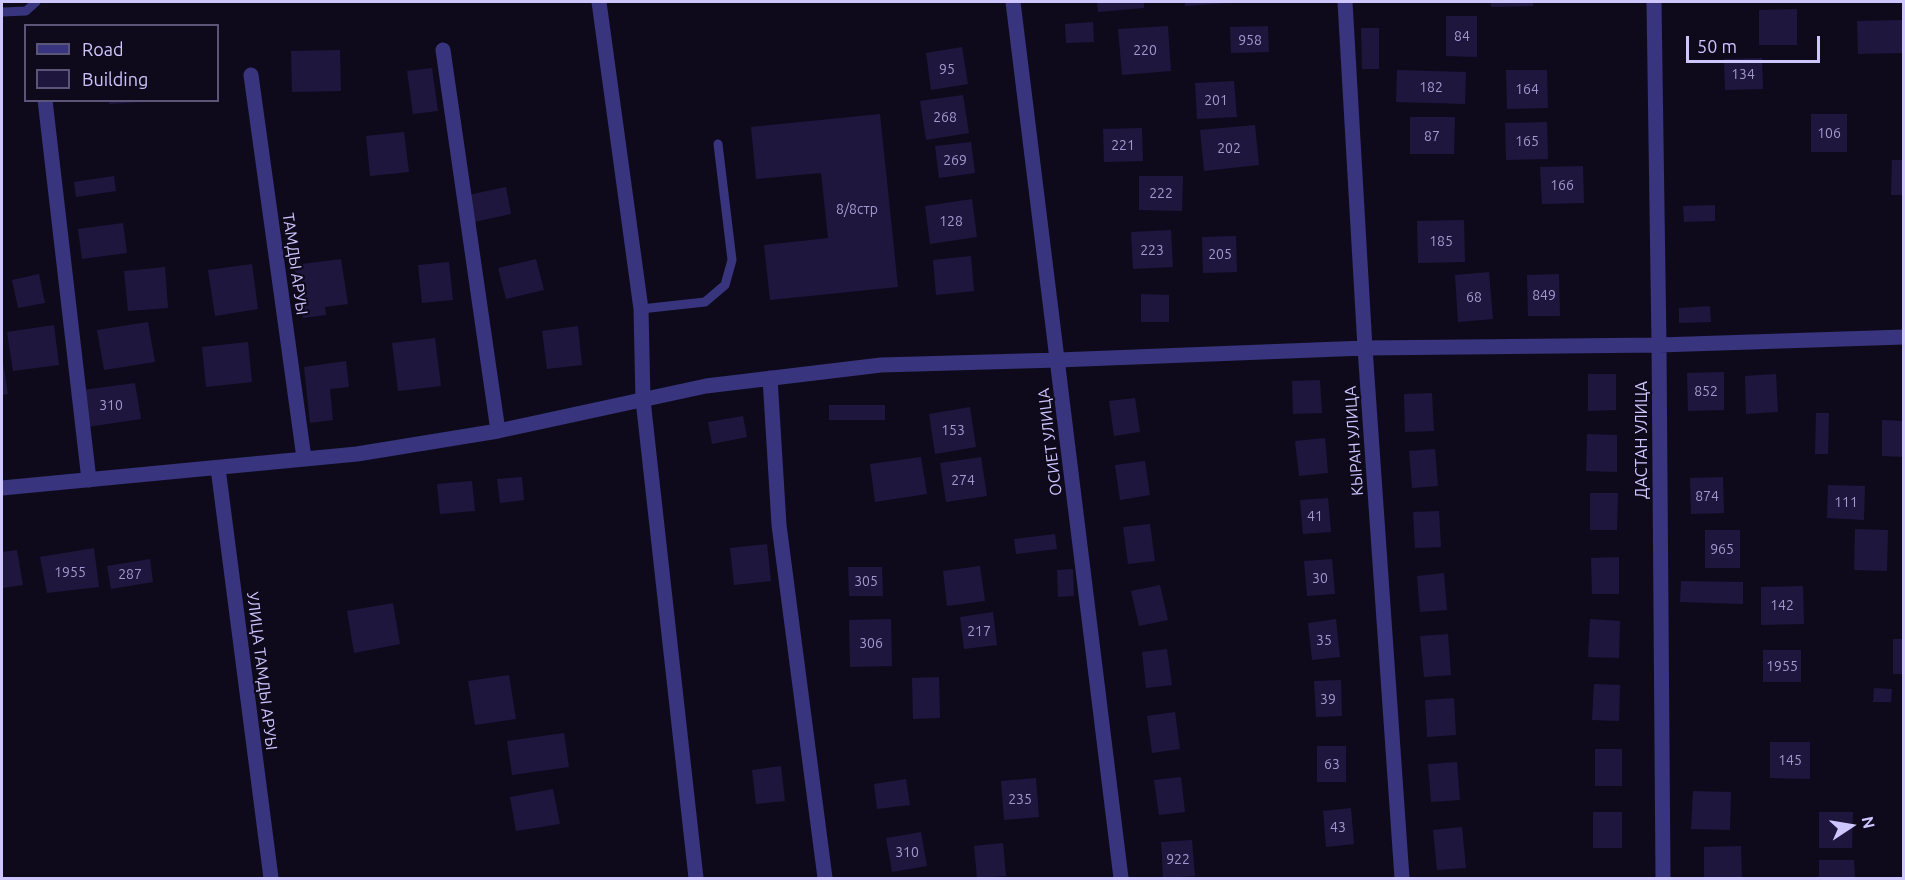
<!DOCTYPE html>
<html>
<head>
<meta charset="utf-8">
<style>
  body { margin:0 }
  #map { position:relative; width:1905px; height:880px; overflow:hidden; background:#0e0a1c; font-family:Ubuntu,sans-serif }
  canvas { display:block }
  .frame { position:absolute; inset:0; border:3px solid #cec6ff; pointer-events:none }
  .legend { position:absolute; left:24px; top:24px; width:195px; height:78px; box-sizing:border-box; background:#0e0a1c; border:2px solid #5b5577; margin:0; padding:8px 10px; list-style:none; font-size:18px; color:#cec6ff }
  .legend li { display:flex; align-items:center; gap:12px; height:30px }
  .legend b { width:30px; border:2px solid #5b5577 }
  .north { position:absolute; left:1821px; top:796px; width:60px; height:60px; -webkit-text-stroke:4px #0e0a1c; paint-order:stroke; rotate:78deg; font-size:16px; font-weight:700; line-height:24px; text-align:center; color:#cec6ff }
  .north::after { content:''; display:block; margin:auto; width:21px; height:27px; background:#cec6ff; clip-path:polygon(50% 0,100% 100%,50% 72%,0 100%) }
  .scale { position:absolute; left:1686px; top:36px; width:134px; height:27px; box-sizing:border-box; border:3px solid #cec6ff; border-top:0; padding-left:8px; font-size:18px; line-height:21px; white-space:nowrap; color:#cec6ff; -webkit-text-stroke:4px #0e0a1c; paint-order:stroke }
</style>
</head>
<body>
<div id="map">
<canvas width="1905" height="880"></canvas>
<div class="frame"></div>
<ul class="legend">
<li><b style="height:8px;background:#38347d"></b>Road</li>
<li><b style="height:16px;background:#1f163e"></b>Building</li>
</ul>
<div class="north">N</div>
<div class="scale">50 m</div>
</div>
<script>
const c = document.querySelector('canvas').getContext('2d');
c.lineJoin = 'round';
function fillPath(path, color) { c.fillStyle = color; c.fill(path, 'evenodd'); }
function strokePath(path, color, width, dash) { c.strokeStyle = color; c.lineWidth = width; c.lineCap = dash ? 'butt' : 'round'; c.setLineDash(dash || []); c.stroke(path); }
function label(font, color, halo, rows, align = 'center') {
  c.font = font + ' Ubuntu,sans-serif'; c.lineWidth = 4.5; c.setLineDash([]); c.textBaseline = 'middle'; c.strokeStyle = halo; c.fillStyle = color; for (const [text, x, y, turn = 0] of rows) {
    c.save(); c.translate(x, y); c.rotate((+turn || 0) * Math.PI / 180); c.textAlign = isNaN(turn) ? turn : align; if (halo) c.strokeText(text, 0, 0); c.fillText(text, 0, 0); c.restore();
  }
}
const building = new Path2D(`
  M1097 2H1144V8L1098 12Z
  M1185 2H1229V3L1185 6Z
  M1491 2H1533V6L1491 7Z
  M1797 9V45H1759V10Z
  M1446 16H1477V57L1446 56Z
  M1904 20V53L1858 54 1857 21Z
  M1093 22 1094 42 1066 43 1065 24Z
  M1168 26 1171 71 1122 75 1118 29Z
  M1268 26 1269 52 1231 53 1230 27Z
  M1361 28H1379V69H1362Z
  M962 47 968 84 931 90 926 53Z
  M340 50 341 91 292 92 291 51Z
  M1762 58 1763 89 1725 90 1724 59Z
  M432 68 438 111 413 114 407 71Z
  M1397 70 1466 72 1465 104 1396 102Z
  M1506 70H1547L1548 108 1507 109Z
  M1234 81 1237 117 1197 119 1195 83Z
  M963 95 969 133 926 140 920 101Z
  M109 100H141V102L109 104Z
  M880 114 898 287 770 300 764 245 828 238 821 173 756 179 751 127Z
  M1811 114H1847V152H1811Z
  M1410 117H1455L1454 154H1410Z
  M1547 122 1548 159 1506 160 1505 123Z
  M1255 125 1259 165 1204 171 1200 130Z
  M1142 128 1143 161 1104 162 1103 129Z
  M404 132 409 172 370 176 366 136Z
  M971 142 975 173 939 178 935 146Z
  M1892 160H1904V195H1891Z
  M1583 166 1584 203 1542 204 1540 167Z
  M114 176 116 191 76 197 74 182Z
  M1139 176H1183L1182 211 1139 210Z
  M506 187 511 214 474 222 468 195Z
  M972 199 977 237 930 244 925 206Z
  M1715 205V221L1684 222 1683 206Z
  M1464 220 1465 262 1418 263 1417 221Z
  M123 223 127 253 82 259 78 229Z
  M1171 230 1173 267 1133 269 1131 232Z
  M1236 236 1237 272 1203 273 1202 237Z
  M971 256 974 291 936 295 933 260Z
  M341 259 348 304 325 307 326 315 303 318 294 265Z
  M536 259 544 290 506 299 498 268Z
  M449 262 453 300 422 303 418 265Z
  M252 264 258 309 215 316 208 270Z
  M165 267 168 308 128 311 124 271Z
  M1489 272 1493 319 1458 322 1455 275Z
  M39 274 45 303 18 308 12 280Z
  M1559 274 1560 316H1528L1527 275Z
  M1141 294 1169 295V322H1141Z
  M1710 306 1711 322 1679 323V308Z
  M148 322 155 362 104 370 97 330Z
  M54 325 59 365 13 371 7 332Z
  M578 326 582 365 547 369 542 331Z
  M435 338 441 386 398 391 392 343Z
  M248 342 252 382 206 387 202 347Z
  M2 356 8 394 2 395Z
  M346 361 349 387 330 389 333 420 310 423 304 367Z
  M1724 372V410L1688 411 1687 373Z
  M1588 374H1616V410L1588 411Z
  M1776 374 1778 412 1746 414 1745 376Z
  M1320 380 1322 413 1293 414 1292 381Z
  M135 383 141 419 87 427 82 390Z
  M1432 393 1434 431 1405 432 1404 394Z
  M1135 398 1140 432 1114 436 1109 401Z
  M829 405H885V420H829Z
  M970 407 976 447 935 454 929 414Z
  M1816 413H1829L1828 454H1815Z
  M743 416 747 437 712 444 708 422Z
  M1882 420 1904 421V457L1882 456Z
  M1587 434 1617 435V472L1586 471Z
  M1325 438 1328 473 1299 476 1295 441Z
  M1435 449 1438 486 1412 488 1409 451Z
  M921 457 927 494 875 502 870 464Z
  M981 457 987 496 946 502 940 463Z
  M1145 461 1150 495 1120 500 1115 465Z
  M522 477 524 500 500 503 497 479Z
  M1723 477 1724 513 1691 514 1690 478Z
  M472 481 475 511 440 514 437 484Z
  M1828 485 1865 486 1864 520 1827 518Z
  M1590 493H1618L1617 530H1590Z
  M1328 498 1331 532 1303 534 1300 500Z
  M1439 511 1441 547 1415 548 1413 512Z
  M1150 524 1155 561 1128 564 1123 527Z
  M1855 529 1888 530 1887 571 1854 570Z
  M1705 530H1740V568H1705Z
  M1055 534 1057 549 1016 554 1014 539Z
  M767 544 771 581 734 585 730 548Z
  M94 548 99 587 47 593 40 557Z
  M17 550 23 585 2 588V552Z
  M1619 557V594H1592L1591 558Z
  M150 559 153 582 111 589 107 566Z
  M1332 559 1335 594 1307 596 1304 561Z
  M980 566 985 601 947 606 943 571Z
  M848 567H882L883 596H849Z
  M1073 569 1074 596 1058 597 1057 570Z
  M1444 573 1447 610 1420 612 1417 576Z
  M1681 581 1743 582V604L1680 602Z
  M1160 585 1168 620 1139 626 1131 591Z
  M1803 586 1804 624 1761 625V587Z
  M393 603 400 644 354 653 347 611Z
  M993 612 997 645 964 649 960 617Z
  M891 619 892 666 850 667 849 620Z
  M1336 619 1340 657 1312 660 1308 623Z
  M1590 619 1620 621 1619 658 1588 657Z
  M1448 634 1451 675 1424 677 1420 636Z
  M1893 639H1904V674H1893Z
  M1167 649 1172 685 1146 688 1142 652Z
  M1763 650H1801V682H1763Z
  M509 675 516 719 475 725 468 681Z
  M939 677 940 718 913 719 912 678Z
  M1341 680 1342 716 1316 717 1314 681Z
  M1594 684 1620 685 1619 721 1592 720Z
  M1874 688 1892 689 1891 702H1873Z
  M1454 698 1456 735 1427 737 1425 700Z
  M1175 712 1180 749 1152 753 1147 716Z
  M564 733 569 767 512 775 507 741Z
  M1770 742H1810V779L1770 778Z
  M1317 746H1346V782H1317Z
  M1595 749H1622V786H1595Z
  M1457 762 1460 800 1431 802 1428 764Z
  M781 766 785 801 756 804 752 770Z
  M1181 777 1185 812 1159 815 1154 780Z
  M1036 778 1039 817 1004 820 1001 781Z
  M906 779 910 805 877 809 874 784Z
  M553 789 560 824 516 831 510 797Z
  M1693 791 1731 792 1730 830 1691 829Z
  M1351 808 1354 844 1326 847 1323 811Z
  M1593 812H1622V848H1593Z
  M1819 812H1853L1852 848H1819Z
  M1462 827 1466 868 1437 870 1433 830Z
  M921 832 927 866 892 872 886 838Z
  M1192 840 1195 876 1163 878 1161 842Z
  M1003 843 1006 876 977 878 974 846Z
  M1741 846 1742 878H1704V847Z
  M1819 860H1854L1855 878H1819Z`);
const service = new Path2D(`
  M2 12 26 11 36 2
  M641 309 705 302 725 285 732 260 718 144`);
const minor = new Path2D(`
  M1013 2 1121 878
  M1345 2 1365 348 1402 878
  M1654 2 1659 345 1663 878
  M443 50 498 431
  M251 75 304 458
  M45 100 89 480
  M770 378 779 525 825 878
  M218 468 271 878
  M2 488 357 454 498 431 706 386 881 365 1058 360 1365 348 1659 345 1904 337`);
const tertiary = new Path2D(`
  M599 2 641 309 643 400 696 878`);
const numberNames = [
  ["84",1462,36],
  ["958",1250,40],
  ["220",1145,50],
  ["95",947,69],
  ["134",1743,74],
  ["182",1431,87],
  ["164",1527,89],
  ["201",1216,100],
  ["268",945,117],
  ["106",1829,133],
  ["87",1432,136],
  ["165",1527,141],
  ["221",1123,145],
  ["202",1229,148],
  ["269",955,160],
  ["166",1562,185],
  ["222",1161,193],
  ["8/8стр",857,209],
  ["128",951,221],
  ["185",1441,241],
  ["223",1152,250],
  ["205",1220,254],
  ["849",1544,295],
  ["68",1474,297],
  ["852",1706,391],
  ["310",111,405],
  ["153",953,430],
  ["274",963,480],
  ["874",1707,496],
  ["111",1846,502],
  ["41",1315,516],
  ["965",1722,549],
  ["1955",70,572],
  ["287",130,574],
  ["30",1320,578],
  ["305",866,581],
  ["142",1782,605],
  ["217",979,631],
  ["35",1324,640],
  ["306",871,643],
  ["1955",1782,666],
  ["39",1328,699],
  ["145",1790,760],
  ["63",1332,764],
  ["235",1020,799],
  ["43",1338,827],
  ["310",907,852],
  ["922",1178,859]
];
const streetNames = [
  ["ТАМДЫ АРУЫ",295,264,82],
  ["ДАСТАН УЛИЦА",1642,440,-90],
  ["КЫРАН УЛИЦА",1354,441,-94],
  ["ОСИЕТ УЛИЦА",1050,442,-97],
  ["УЛИЦА ТАМДЫ АРУЫ",262,671,83]
];
fillPath(building, '#1f163e');
strokePath(service, '#38347d', 9);
strokePath(minor, '#38347d', 15);
strokePath(tertiary, '#38347d', 15);
label('14px', '#a29acf', null, numberNames);
label('16px', '#cec6ff', '#0e0a1c', streetNames);
</script>
</body>
</html>
